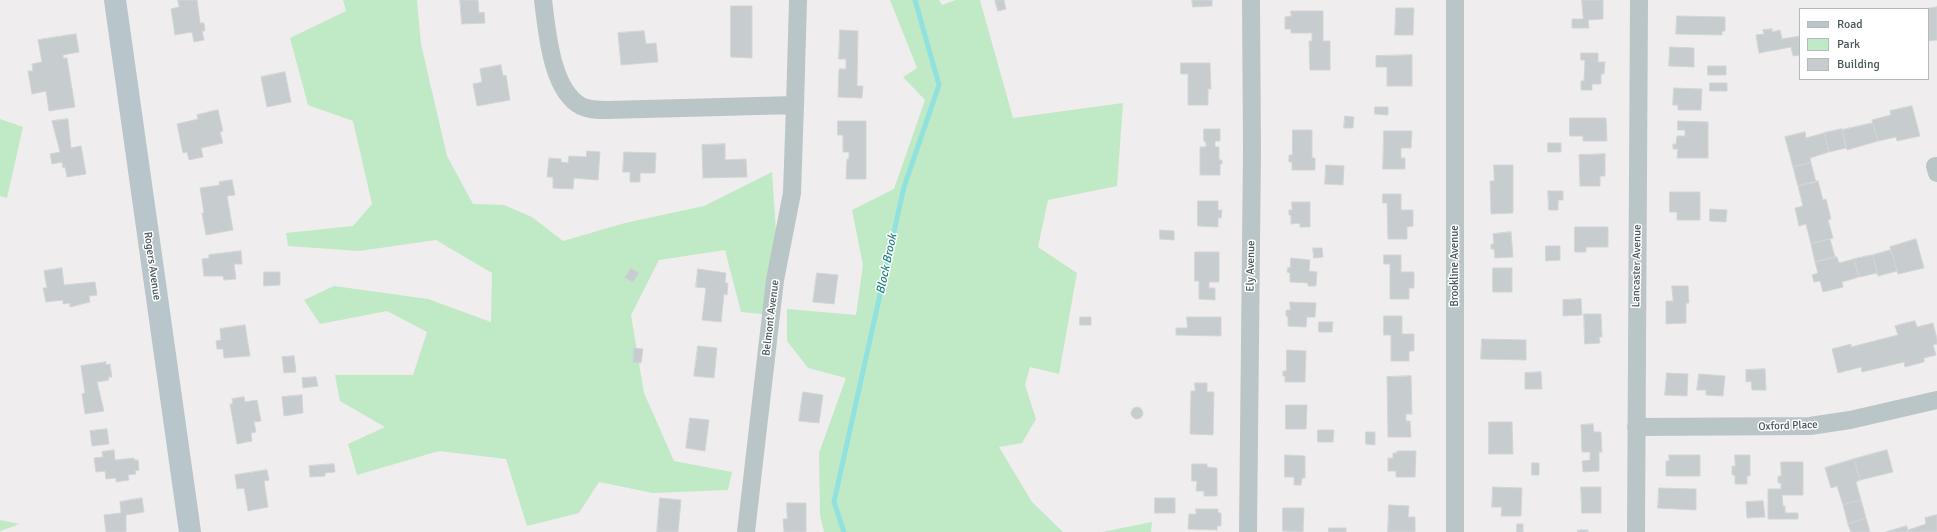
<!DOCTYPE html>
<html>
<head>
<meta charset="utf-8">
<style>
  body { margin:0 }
  #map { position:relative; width:1937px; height:532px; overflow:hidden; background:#f0edee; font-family:Signika,sans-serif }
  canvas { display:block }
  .legend { position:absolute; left:1799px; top:8px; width:130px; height:72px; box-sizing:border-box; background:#fff; border:1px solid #b5bbbc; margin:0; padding:5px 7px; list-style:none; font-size:12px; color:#475558 }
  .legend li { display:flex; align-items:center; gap:8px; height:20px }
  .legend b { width:20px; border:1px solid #b5bbbc }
</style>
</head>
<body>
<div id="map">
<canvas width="1937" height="532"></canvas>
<ul class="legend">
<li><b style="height:5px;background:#b8c5ca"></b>Road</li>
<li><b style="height:11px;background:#c0e9c5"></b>Park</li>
<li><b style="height:11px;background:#c7ccce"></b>Building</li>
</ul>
</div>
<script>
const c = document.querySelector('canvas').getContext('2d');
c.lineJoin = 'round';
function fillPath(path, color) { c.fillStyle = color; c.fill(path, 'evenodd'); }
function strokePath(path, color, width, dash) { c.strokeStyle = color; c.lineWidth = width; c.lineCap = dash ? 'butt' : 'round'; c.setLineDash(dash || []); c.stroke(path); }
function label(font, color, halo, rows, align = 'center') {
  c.font = font + ' Signika,sans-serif'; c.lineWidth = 3; c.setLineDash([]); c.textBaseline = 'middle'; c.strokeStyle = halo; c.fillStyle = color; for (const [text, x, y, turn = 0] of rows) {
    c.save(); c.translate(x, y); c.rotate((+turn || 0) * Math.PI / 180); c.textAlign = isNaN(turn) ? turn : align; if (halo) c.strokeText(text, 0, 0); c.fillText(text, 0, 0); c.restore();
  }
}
const green = new Path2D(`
  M343 0H417L421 44 447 156 473 204 504 205 532 217 563 241 625 223 704 206 772 172 776 231 763 314 741 312 725 250 659 260 631 315 644 393 674 461 732 472 728 490 653 493 599 482 579 513 527 526 506 459 439 451 357 475 348 444 385 427 340 401 335 375H413L427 332 387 311 320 324 304 300 334 286 428 299 491 322 492 273 436 240 359 251 288 246 286 233 353 226 372 204 353 121 308 105 290 38 346 11Z
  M890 0H939L942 5 956 0H980L1013 118 1123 103 1117 186 1048 200 1038 247 1077 273 1059 374 1030 367 1025 385 1036 419 1022 443 999 447 1032 502 1063 532H824L820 515 819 453 846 378 808 368 787 341V309L856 315 863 265 852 210 894 189 925 100 903 77 917 68Z
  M0 119 23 127 7 198 0 196Z
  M0 520 20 524 0 531Z
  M1152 522 1151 532H1102Z`);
const stream = new Path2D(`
  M844 532 834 502 904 187 939 85 915 0`);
const building = new Path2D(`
  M178 0H197L200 23H204L205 31H202L204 40 194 42 192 32 175 35 171 9 179 7Z
  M460 0H478L479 13 484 12 485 23 462 24Z
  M995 0H1004L1006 9 998 11Z
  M1192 0H1212V6L1193 7Z
  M1582 0H1603V19L1588 20 1589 28H1572V19H1583Z
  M731 6H752V58L731 57Z
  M1937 7V40L1928 41V9H1925Z
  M1396 8H1414L1413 35H1395Z
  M1291 11H1323V41H1330V70H1310L1309 41H1312V33H1291V29H1285V17L1291 16Z
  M1677 16 1725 17V31H1722V35L1676 34Z
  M1772 29V32L1780 30 1782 39 1800 36V55L1793 56 1791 47 1759 53 1756 35 1764 34 1763 30Z
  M840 30 858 31 857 86H863L862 98 838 97 839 69H846V59H839Z
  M644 31 646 44 656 43 658 62 621 65 618 33Z
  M76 34 79 52 63 55V58H67L75 107 49 111 46 91 32 94 28 71H33L32 64 42 62 38 40Z
  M1670 47 1694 48V67L1669 66Z
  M1581 53H1598V62H1605L1604 74H1601V84H1592V90H1581V81H1584L1585 60H1581Z
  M1412 55V86H1387V67H1376V56Z
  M1181 63H1210L1211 89H1208V105H1188V74H1181Z
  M501 65 503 76 506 75 510 100 477 106 473 84 482 82 480 69Z
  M1708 66H1726V75H1708Z
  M285 72 291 102 267 107 261 77Z
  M1710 83H1727V91H1710Z
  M1674 88 1702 89 1701 110H1678V105H1673Z
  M1912 106 1920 136 1897 141 1896 137 1878 141 1872 120 1891 115 1890 111Z
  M1375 107H1388V115L1375 114Z
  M218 110 223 131 220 132 223 143 201 148 203 157 189 160 187 152 183 153 177 124 198 119 197 115Z
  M1345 116 1354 117 1353 128H1344Z
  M1570 118H1606L1607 141H1583V136H1570Z
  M68 119 71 148 81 146 86 174 67 177 65 167 63 168 62 162 52 164 50 154 60 152 52 121Z
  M838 121H866V179H846L847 159H849V152H843V135H838Z
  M1678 121 1708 122V158H1677L1678 149H1673V144H1676L1677 136H1685V130H1678Z
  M1873 123 1878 141 1847 150 1842 130Z
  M1204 129H1220V141H1215V147H1219V160H1222V164H1220V175H1200V147H1206V142L1204 141Z
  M1842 129 1846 148 1829 152 1824 133Z
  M1293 130H1312V158H1315V170H1292V162H1289V155H1292Z
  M1384 131H1412L1411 148H1401V158H1405V169H1383Z
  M1805 132 1806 138 1824 133 1829 152 1810 158 1811 163 1793 167 1785 137Z
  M1548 143H1561V152H1548Z
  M725 144V160L746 159 747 177 703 178 702 145Z
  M587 151 600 152 598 180 574 178 573 189 553 188V177H547L549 158 561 159V162L568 163 569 156 586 157Z
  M624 152 656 153 655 173H640V182H630V172H623Z
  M1605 154V176H1600V186H1580L1579 155Z
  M1811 163 1816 182 1798 186 1793 167Z
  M1326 165 1344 166 1343 185 1325 184Z
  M1494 165H1513V213L1491 214 1490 181H1494Z
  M232 180 235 195 227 196 233 230 206 235 202 213H204L200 188 220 185 219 182Z
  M1818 181 1823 200 1826 199 1831 219 1828 220 1833 238 1811 244 1806 224 1799 226 1795 208 1803 206 1798 186Z
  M1548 191H1563V200H1558V210H1549Z
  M1670 192H1700V220H1677V212H1670Z
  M1383 194H1401V210H1413V226L1407 227V239H1388L1387 203H1383Z
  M1198 201H1218V210H1222L1221 218H1218V227L1198 226Z
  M1292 202H1310V227H1300V223L1291 224V215H1289V210H1292Z
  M1710 209 1727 210 1726 222 1710 221Z
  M1575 227H1608V247H1586V252H1575Z
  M1160 230 1174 231V240L1160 239Z
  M1511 232 1513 257 1495 258 1494 249H1491V244H1494L1493 234Z
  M1830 239 1835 257 1815 262 1811 244Z
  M1916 239 1924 268 1898 274 1890 247Z
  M1546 246H1560V260L1546 261Z
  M1313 248H1322L1323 257 1314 258Z
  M1891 250 1897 271 1878 276 1873 255Z
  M241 251 242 264H234L236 279 224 280 223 276H204L202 259 209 258V255Z
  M1195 252H1219V282H1209V288H1215V300L1199 299V281H1195Z
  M1384 255H1401V272H1414V288H1409V299H1390V264H1384Z
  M1873 255 1877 273 1859 277 1854 259Z
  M1837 257 1839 263 1854 259 1859 277 1842 282 1843 287 1823 292 1820 281 1814 282 1812 275 1818 273 1815 262Z
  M1291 258 1310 260 1309 271 1317 272 1316 286H1308V283L1290 282V273L1287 272 1288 267 1290 268Z
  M62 268 64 285 95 282 97 295 89 296 90 302 70 307V303L63 304V300L46 302 43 288H47L44 271Z
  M631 268 639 273 633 282 625 278Z
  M1493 268H1512V292H1493Z
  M698 269 726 273 725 283H728L727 295 724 294 721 322 702 320 706 288 696 287Z
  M264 272H280V285L264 286Z
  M817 273 838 275 834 304 813 302Z
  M1672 286H1688L1689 303H1686V323L1666 324V301H1673Z
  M1581 299 1582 315 1563 316V300Z
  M1290 302 1316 303 1315 317H1307L1306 327 1288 326V317L1286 316V310H1290Z
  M1584 314H1601L1602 337H1599L1600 343 1585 344Z
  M1384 316H1402V334H1414V351H1409V361H1391V335H1384Z
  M1080 317H1091V325H1080Z
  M1187 317H1221V336L1176 335V328H1187Z
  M1915 321 1917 327 1933 323 1937 339V344L1933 345 1936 355 1924 358V362L1905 367 1904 362 1862 372 1861 367 1838 373 1832 349 1851 344V347L1898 335 1895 326Z
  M1319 322H1333L1332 332H1319Z
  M245 325 250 356 224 358 223 349H217L216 341 221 340 220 329Z
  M1482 339 1526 340V360L1481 359Z
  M698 346 717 348 714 378 694 376Z
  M634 348 643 349 641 363 633 362Z
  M1287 350 1306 351 1305 382H1285V376H1283V371H1286Z
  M294 356 296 372 284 373 282 357Z
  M106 362V365L110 364 112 377H108L109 380 97 382 104 411 85 414 82 394 85 393 81 366Z
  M1765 369 1766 390H1752L1751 381 1746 382V370Z
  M1541 372 1542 389H1525V373Z
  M1667 373 1688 374 1687 396 1665 395Z
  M1699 374 1725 376 1723 396 1706 395V390H1697Z
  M1411 376 1412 414H1406V421H1410L1411 437H1388L1387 377Z
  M316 377 318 386 303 388 302 378Z
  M1195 383H1207V392H1214L1213 435 1190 434 1191 391H1195Z
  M803 392 823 395 819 423 799 421Z
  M302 395 303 413 284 416 282 397Z
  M244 397 245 402 257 400 261 421 254 422 256 432 251 433 252 441 237 444 230 404H233L232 399Z
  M1286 405H1307L1306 429H1286Z
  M1131 413a6 6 0 1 1 12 0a6 6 0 1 1-12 0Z
  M690 418 709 420 705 451 686 448Z
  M1489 422H1512L1513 454H1489Z
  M1593 424 1594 432H1601L1602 452H1599V471L1583 472 1582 461 1590 460V452H1582L1581 425Z
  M107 429 109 444 92 446 90 431Z
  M1318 430H1334L1333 442H1318Z
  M1366 432H1375V445L1366 444Z
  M114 450 115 460 134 458V460H138L139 470 135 471 136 474 128 475 129 480 116 482V478L106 479 105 471 96 472 94 458 103 457 102 452Z
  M1887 450 1893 472 1860 480 1854 459Z
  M1397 451H1416L1415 477H1396V471H1388V458H1393V453H1397Z
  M1285 455 1305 456V478H1302L1301 485H1294V477H1285Z
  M1669 455H1700V476H1666V461H1669Z
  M1735 455H1750V476H1747V484H1735V475H1732V466H1735Z
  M1854 459 1860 480 1856 482 1861 500 1843 505 1837 486 1831 488 1825 468Z
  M1781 462H1803V495H1782L1783 506H1785V513H1798V519H1768V489H1781V483H1778V476H1781Z
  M1532 463H1539V475H1532Z
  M334 464 335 472 325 473V476L310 477 309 466Z
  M1192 464H1207V467L1217 468V496H1204V491H1196L1197 481H1192Z
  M267 470 269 480 264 481 268 507 248 511 244 488 237 489 235 475Z
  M1493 487 1522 488 1521 516H1501L1502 507H1492Z
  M1581 487H1601V513H1582Z
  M1659 488 1696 489V510L1658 508Z
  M142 498 144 512 126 515V532H106L104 515 121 513 120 502Z
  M660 498 681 500 678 532H657Z
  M1155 498H1175V513H1155Z
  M1861 500 1866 518 1848 524 1843 505Z
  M1763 501 1765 517 1747 518 1746 502Z
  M787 503H806V532H784L783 519H787Z
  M1389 505 1409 506 1408 517H1415V532H1388Z
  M1283 508H1304L1303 532 1283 531Z
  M1196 509H1218V513H1221V526H1217V530L1188 529 1189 514H1196Z
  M1937 515V532H1908V530L1926 524 1925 518Z
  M1866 518 1870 532H1851L1848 524Z
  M1517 524H1523V532H1517Z
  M1907 526 1908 532H1886Z
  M1329 528H1346V532H1329Z
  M1578 530H1588V532H1578Z`);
const minor = new Path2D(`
  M543 0C547 30 551 90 581 106 589 110 599 110 608 110L795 105 798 0
  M1937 166H1935L1937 173
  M1636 427 1810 426 1850 420 1937 400
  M746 532 775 280 792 193 795 105
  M1248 532 1252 151 1251 0
  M1455 532V0
  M1636 532 1639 0`);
const secondary = new Path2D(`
  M115 0 190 532`);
const streetNames = [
  ["Rogers Avenue",152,266,82],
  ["Ely Avenue",1251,266,-89],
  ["Brookline Avenue",1455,266,-90],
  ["Lancaster Avenue",1637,266,-89],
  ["Belmont Avenue",771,318,-83],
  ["Oxford Place",1788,426,-2]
];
const waterNames = [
  ["Block Brook",887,264,-78]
];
fillPath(green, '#c0e9c5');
strokePath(stream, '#91e2de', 5);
fillPath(building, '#c7ccce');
strokePath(building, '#d2d5d8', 1);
strokePath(minor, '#bac5c8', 18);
strokePath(secondary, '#b8c5ca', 22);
label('11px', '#475558', '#fff', streetNames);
label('italic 12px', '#1a837f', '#fff', waterNames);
</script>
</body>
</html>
